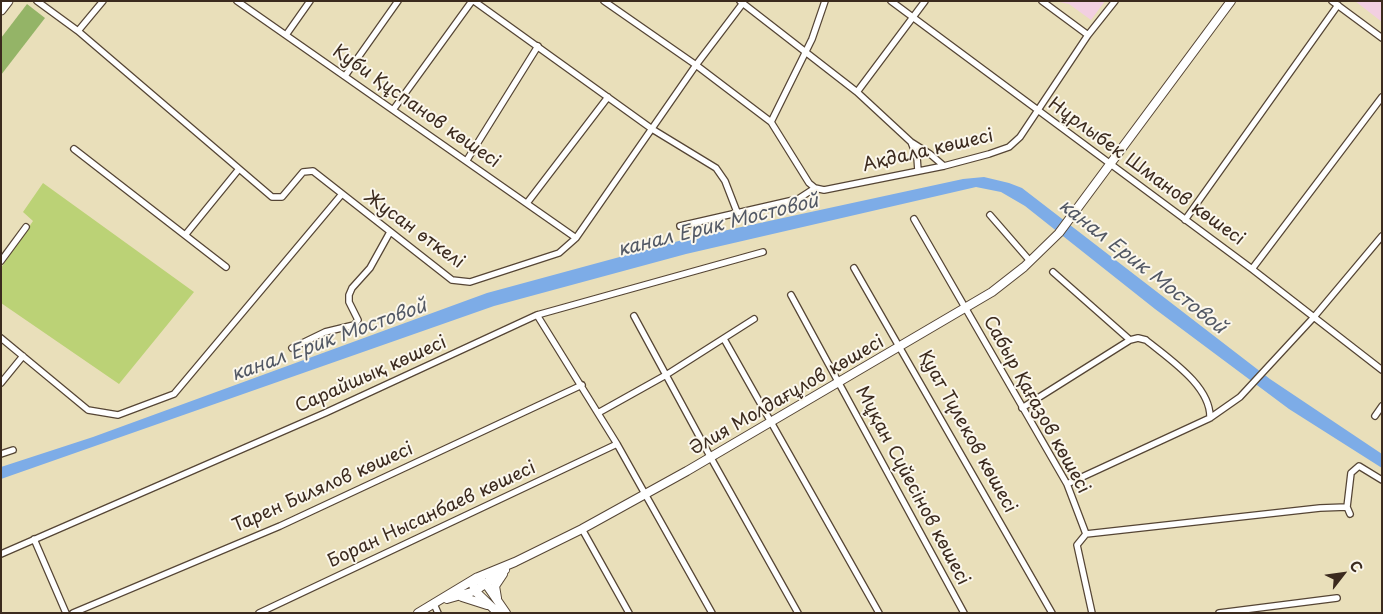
<!DOCTYPE html>
<html>
<head>
<meta charset="utf-8">
<style>
  body { margin:0 }
  #map { position:relative; width:1383px; height:614px; overflow:hidden; background:#e9dfba; font-family:"Playpen Sans",sans-serif }
  canvas { display:block }
  .frame { position:absolute; inset:0; border:2px solid #3b2a1e; pointer-events:none }
  .north { position:absolute; left:1318px; top:549px; width:50px; height:50px; -webkit-text-stroke:4px #fbf7ec; paint-order:stroke; rotate:60deg; font-size:14px; font-weight:700; line-height:20px; text-align:center; color:#3b2a1e }
  .north::after { content:''; display:block; margin:auto; width:18px; height:22px; background:#3b2a1e; clip-path:polygon(50% 0,100% 100%,50% 72%,0 100%) }
</style>
</head>
<body>
<div id="map">
<canvas width="1383" height="614"></canvas>
<div class="frame"></div>
<div class="north">С</div>
</div>
<script>
const c = document.querySelector('canvas').getContext('2d');
c.lineJoin = 'round';
function fillPath(path, color) { c.fillStyle = color; c.fill(path, 'evenodd'); }
function strokePath(path, color, width, dash) { c.strokeStyle = color; c.lineWidth = width; c.lineCap = dash ? 'butt' : 'round'; c.setLineDash(dash || []); c.stroke(path); }
function label(font, color, halo, rows, align = 'center') {
  c.font = font + ' "Playpen Sans",sans-serif'; c.lineWidth = 4; c.setLineDash([]); c.textBaseline = 'middle'; c.strokeStyle = halo; c.fillStyle = color; for (const [text, x, y, turn = 0] of rows) {
    c.save(); c.translate(x, y); c.rotate((+turn || 0) * Math.PI / 180); c.textAlign = isNaN(turn) ? turn : align; if (halo) c.strokeText(text, 0, 0); c.fillText(text, 0, 0); c.restore();
  }
}
const built = new Path2D(`
  M1055 1H1105L1091 20 1069 4Z
  M1355 1H1382V22Z`);
const green = new Path2D(`
  M43 183 194 292 119 384 1 303V268L33 221 23 212Z`);
const forest = new Path2D(`
  M27 4 45 18 1 75V38Z`);
const water = new Path2D(`
  M984 177 1009 183 1022 188 1270 379 1382 454V468L1289 409 1155 309 1025 206 1001 192 976 187 686 254 494 306 1 479V467L93 437 487 293 686 239 963 179Z`);
const street = new Path2D(`
  M37 1 78 31 272 197H282L303 172 313 171 452 280 470 282 559 253 576 238 696 65 743 3
  M237 1 576 238
  M474 1 652 129 716 168 725 181 737 212
  M604 1 696 65 771 122 809 183 815 188
  M740 1 857 92 911 142 930 154 944 166
  M891 1 1252 269 1382 370
  M1042 1 1088 35
  M1332 1 1382 38
  M78 31 103 1
  M286 35 310 1
  M345 76 398 1
  M857 92 925 1
  M393 110 472 1
  M771 122 812 39 825 1
  M911 142 917 157 918 171
  M74 149 226 267
  M467 160 538 46
  M527 203 608 97
  M990 215 1030 261
  M914 219 1067 484 1086 534 1077 545 1092 613
  M1185 220 1338 5
  M680 226 798 199 815 188 824 190 944 166 989 154 1009 147 1020 137 1088 35 1115 1
  M186 234 239 169
  M1 261 26 227
  M854 268 1052 613
  M1252 269 1382 97
  M1053 272 1130 340 1138 338 1146 340C1169 359 1211 386 1210 418
  M791 295 964 613
  M537 315 617 444 712 613
  M634 316 711 458 798 613
  M1 338 88 410 118 415 174 394 342 194
  M724 339 879 613
  M292 348 325 332 354 325 358 320 349 302V295L352 288 370 268 390 232
  M1 383 23 356
  M1022 408 1130 340
  M598 413 666 375 754 319
  M1375 416 1382 406
  M1 454 13 450
  M1067 484 1210 418 1240 397 1314 317 1382 236
  M1347 507 1351 473 1359 466 1382 480
  M582 529 629 613
  M1086 534 1320 508 1347 507 1350 514
  M34 539 66 613
  M1 554 325 413 537 315 763 252
  M434 604 438 613
  M73 613 280 526 582 385
  M259 613 617 444
  M1219 613 1337 598`);
const secondary = new Path2D(`
  M462 597 487 605
  M497 598 495 586 503 574
  M447 599 475 591 505 570
  M418 613 476 578 515 562 582 529 687 471 992 292 1024 267 1059 233 1231 1
  M498 613 475 591 473 585 476 578 486 584 506 613`);
const primary = new Path2D(`
  M1 10 8 1`);
const streetNames = [
  ["Куби Құспанов көшесi",416,107,35],
  ["Ақдала көшесі",928,151,-13],
  ["Нұрлыбек Шманов көшесі",1146,172,36],
  ["Жусан өткелі",414,230,36],
  ["Сарайшық көшесі",371,375,-24],
  ["Әлия Молдағұлов көшесі",787,396,-30],
  ["Сабыр Қағазов көшесі",1036,405,61],
  ["Қуат Түлеков көшесі",967,432,61],
  ["Мұқан Сүйесінов көшесі",912,486,62],
  ["Тарен Билялов көшесі",323,488,-24],
  ["Боран Нысанбаев көшесі",432,515,-25]
];
const waterNames = [
  ["канал Ерик Мостовой",718,226,-14],
  ["канал Ерик Мостовой",1142,267,38],
  ["канал Ерик Мостовой",329,341,-20]
];
fillPath(built, '#f2cfe1');
fillPath(green, '#bbd276');
fillPath(forest, '#94b467');
fillPath(water, '#7dace7');
strokePath(street, '#554535', 8);
strokePath(secondary, '#554535', 10);
strokePath(primary, '#554535', 11);
strokePath(street, '#fff', 5.5);
strokePath(secondary, '#fff', 8);
strokePath(primary, '#fff', 9);
label('18px', '#3b2a1e', '#fbf7ec', streetNames);
label('italic 19px', '#525864', '#fbf7ec', waterNames);
</script>
</body>
</html>
